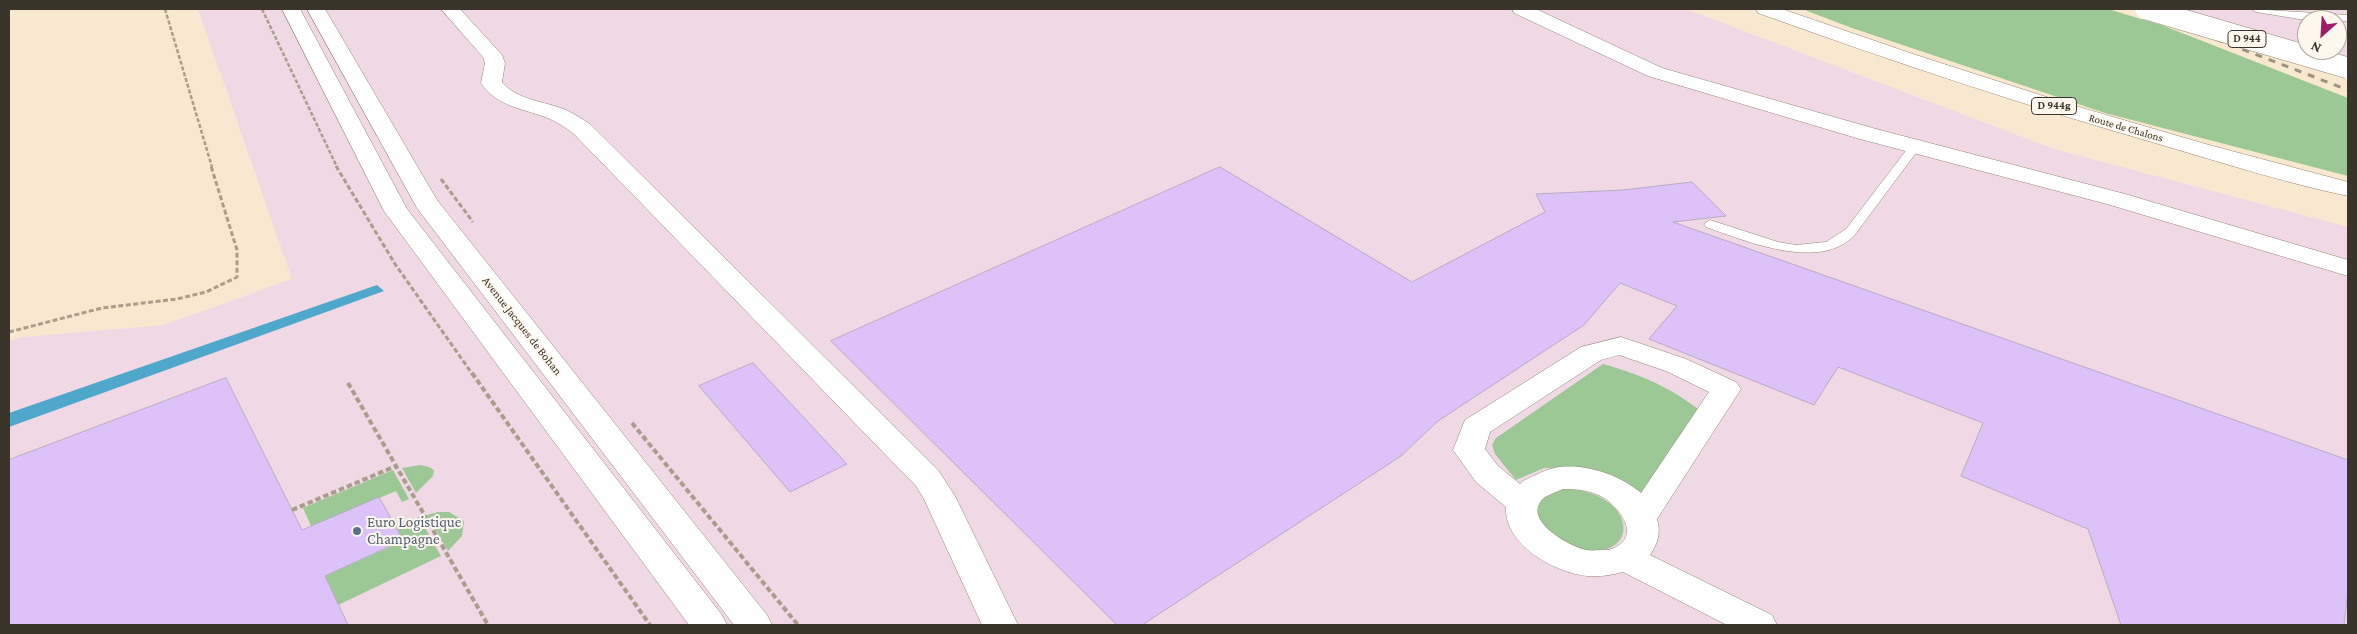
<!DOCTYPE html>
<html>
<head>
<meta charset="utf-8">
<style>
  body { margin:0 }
  #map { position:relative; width:2357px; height:634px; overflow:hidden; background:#f8e8d0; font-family:"Crimson Pro",serif }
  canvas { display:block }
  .frame { position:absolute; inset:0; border:10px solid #3a342a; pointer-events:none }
  .north { position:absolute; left:2297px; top:10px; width:50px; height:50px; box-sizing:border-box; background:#fdf7ed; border:1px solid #afa99f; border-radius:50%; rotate:206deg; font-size:14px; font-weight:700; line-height:20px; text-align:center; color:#3a342a }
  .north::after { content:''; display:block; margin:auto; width:18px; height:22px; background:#a11b69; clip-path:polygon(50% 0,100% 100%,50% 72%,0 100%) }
</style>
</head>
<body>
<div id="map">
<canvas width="2357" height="634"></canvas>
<div class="frame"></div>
<div class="north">N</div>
</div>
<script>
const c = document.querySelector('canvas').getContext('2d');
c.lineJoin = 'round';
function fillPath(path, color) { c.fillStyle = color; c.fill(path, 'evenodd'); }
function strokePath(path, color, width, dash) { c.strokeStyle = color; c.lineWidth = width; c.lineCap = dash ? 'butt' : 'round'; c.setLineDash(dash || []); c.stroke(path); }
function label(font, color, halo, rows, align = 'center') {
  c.font = font + ' "Crimson Pro",serif'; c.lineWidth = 4; c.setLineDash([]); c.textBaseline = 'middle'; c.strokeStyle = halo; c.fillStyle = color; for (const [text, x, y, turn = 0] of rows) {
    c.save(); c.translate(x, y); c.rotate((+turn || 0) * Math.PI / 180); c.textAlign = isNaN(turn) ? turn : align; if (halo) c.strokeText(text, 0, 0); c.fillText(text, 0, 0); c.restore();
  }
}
const industrial = new Path2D(`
  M198 9H1686L2054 149 2348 227V625H9V341L23 337 164 325 292 279Z
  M2174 9H2348V60L2313 50H2337V20H2307V48Z`);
const green = new Path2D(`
  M1802 9H2108L2164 26 2348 98V176L2105 113 1852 28Z
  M1603 364C1642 375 1670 387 1702 412L1642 498 1576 467 1544 468 1516 480 1495 454 1492 445 1496 438Z
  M420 465 429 467 434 470 433 476 416 493 402 468Z
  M393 470 409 499 402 502 396 491 311 526 303 508Z
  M1561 489C1634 488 1646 559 1582 550 1575 549 1566 547 1560 543 1551 536 1544 525 1537 517 1537 500 1546 494 1561 489Z
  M438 512H449L464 521 462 536 448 551 427 515Z
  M419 517 441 556 338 605 325 576 403 541 396 526Z`);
const water = new Path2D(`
  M377 285 384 291 9 427V413Z`);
const building = new Path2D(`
  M1220 167 1412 282 1545 212 1536 194 1623 190 1692 182 1726 216 1673 222 2348 460V591L2344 625H2121L2088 529 1961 476 1983 423 1838 367 1814 405 1649 339 1677 306 1620 283 1584 325 1438 421 1401 456 1142 625H1117L831 341Z
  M753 363 847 464 790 492 699 386Z
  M226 378 302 530 379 497 403 540 325 576 348 625H9V460Z`);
const pathFar2 = new Path2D(`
  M165 9 212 167
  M262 9 337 167`);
const pathFar1 = new Path2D(`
  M336 166 395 264 473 375
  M441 179 473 222
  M9 332 102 308 177 299 206 292 237 277V250L211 166`);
const path = new Path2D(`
  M472 373 650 625
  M348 383 488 625
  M632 423 798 625
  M292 510 396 466`);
const lane = new Path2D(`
  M2251 9 2348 15V21L2299 19 2256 12Z
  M1915 143 1921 146 1857 232C1824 274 1746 241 1706 227L1704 224 1710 220 1778 242 1796 245 1826 242 1846 229 1911 144Z`);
const street = new Path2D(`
  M282 9H300L407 209 722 615 727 625H689L384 211Z
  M307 9H325L437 200 767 615 772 625H734L417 208Z
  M441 9H460L502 55 505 63 502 82C518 101 545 101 566 110 575 114 582 119 590 124L938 470 955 496 1018 625H982L924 499 916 486 574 134C566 128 559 123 550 119 524 108 498 108 481 83L485 63 483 57Z
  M1512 9H1536L1662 68 1876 129 2125 194 2348 260V276L2107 204 1860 139 1648 76 1514 13Z
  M1621 337 1686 359 1736 382 1741 389 1657 519C1661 533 1658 543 1650 555L1772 615 1777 625H1727L1623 572C1611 575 1601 577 1588 576 1555 573 1504 545 1506 507L1476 482 1453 450 1465 420 1581 347ZM1619 355 1666 371 1709 392 1641 493C1620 475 1587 464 1560 467 1547 468 1534 476 1523 481L1520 484 1498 466 1485 449 1490 432 1601 360ZM1563 489C1577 489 1591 490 1604 498 1617 506 1639 532 1619 545 1614 548 1611 550 1605 550 1599 550 1592 551 1586 550 1568 546 1519 518 1545 497 1550 494 1557 492 1563 489Z`);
const primary = new Path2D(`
  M1756 9H1782L1916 55 2062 102 2209 145 2348 182V196C2286 183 2223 163 2162 145 2026 106 1891 61 1758 13Z`);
const rail = new Path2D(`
  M2138 9 2348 90`);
const primaryBridge = new Path2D(`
  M2146 9 2348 68`);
const markers = [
  [357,531,5,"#5c6f8a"]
];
const shields = [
  [2247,39,38],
  [2054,106,45]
];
const shieldNames = [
  ["D 944",2247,39],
  ["D 944g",2054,106]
];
const farStreetnames = [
  ["Route de Chalons",2126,128,16]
];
const streetNames = [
  ["Avenue Jacques de Bohan",522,326,52]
];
const nearServicenames = [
  ["Euro Logistique",367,522],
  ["Champagne",367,539]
];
fillPath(industrial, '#f0d9e5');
fillPath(green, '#9bc894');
fillPath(water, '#4fa8cc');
fillPath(building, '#dcc2f8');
strokePath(building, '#b7acc4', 1);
strokePath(lane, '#948770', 1);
strokePath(street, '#948770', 1);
strokePath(primary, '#948770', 1);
strokePath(pathFar2, '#a99d8b', 2.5, [4, 2]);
strokePath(pathFar1, '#a99d8b', 3, [5, 2.5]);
strokePath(path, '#a99d8b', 4, [5.5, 3]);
fillPath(lane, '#fff');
fillPath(street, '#fff');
fillPath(primary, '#fff');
strokePath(rail, '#9d9281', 3, [7, 7]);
strokePath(primaryBridge, '#948770', 22, []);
strokePath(primaryBridge, '#fff', 21);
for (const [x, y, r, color] of markers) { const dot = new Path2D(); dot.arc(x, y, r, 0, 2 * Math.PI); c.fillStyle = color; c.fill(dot); strokePath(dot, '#fdf7ed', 2); }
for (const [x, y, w] of shields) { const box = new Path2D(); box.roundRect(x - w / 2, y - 8.5, w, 17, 4); c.fillStyle = '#fdf7ed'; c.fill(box); strokePath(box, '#3a342a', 1); }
label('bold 11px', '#3a342a', null, shieldNames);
label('11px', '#3a342a', '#fdf7ed', farStreetnames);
label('12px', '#3a342a', '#fdf7ed', streetNames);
label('15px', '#4e5e75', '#fdf7ed', nearServicenames, 'left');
</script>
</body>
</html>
